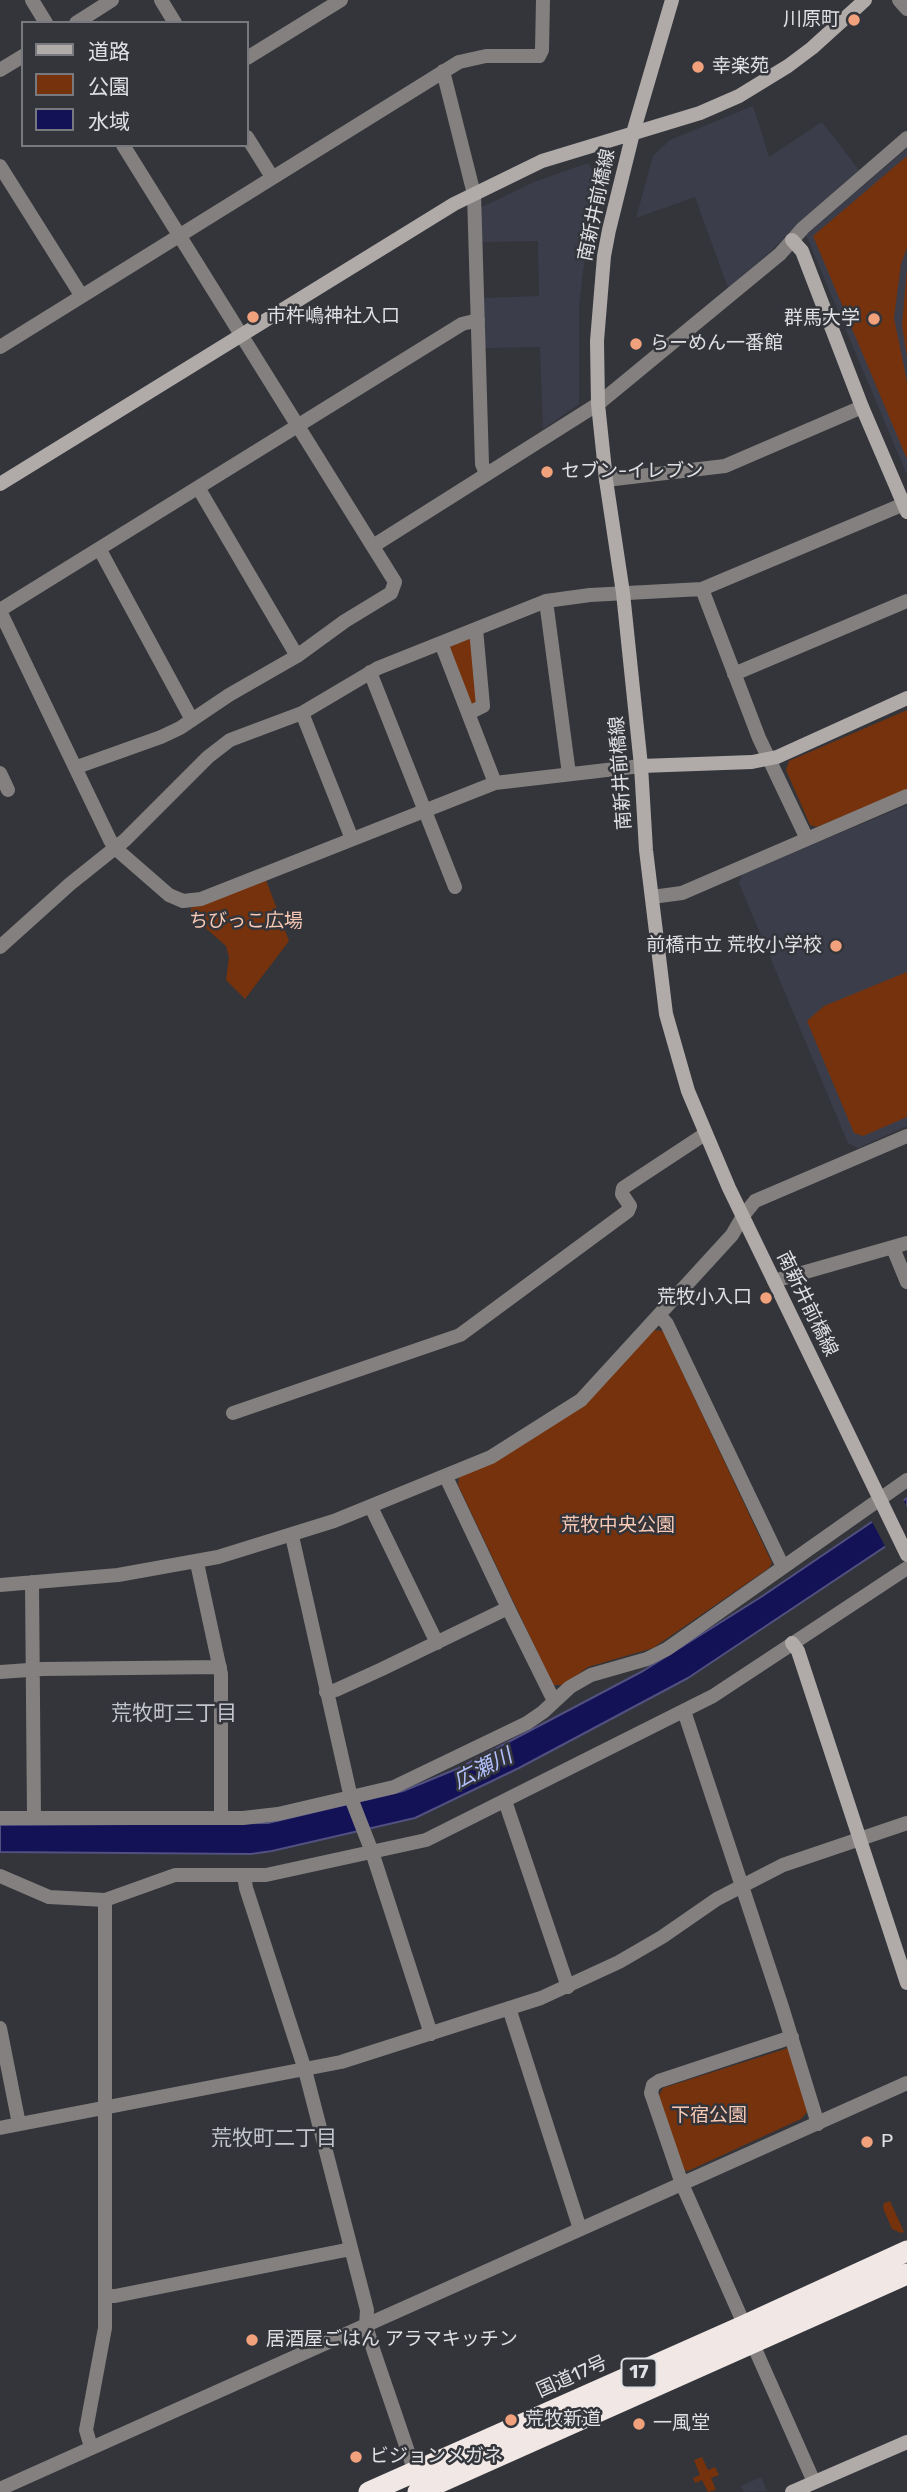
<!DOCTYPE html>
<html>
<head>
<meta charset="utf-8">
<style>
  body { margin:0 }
  #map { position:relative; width:907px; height:2492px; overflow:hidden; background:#33353b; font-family:Rubik,"Noto Sans JP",sans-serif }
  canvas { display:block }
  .legend { position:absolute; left:21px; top:21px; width:228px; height:126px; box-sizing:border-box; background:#33353b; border:2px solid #78797f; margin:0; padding:9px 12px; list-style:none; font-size:21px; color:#dfe0e4 }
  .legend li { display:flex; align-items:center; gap:14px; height:35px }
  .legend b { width:35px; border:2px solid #78797f }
</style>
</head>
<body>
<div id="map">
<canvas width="907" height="2492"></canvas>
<ul class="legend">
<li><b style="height:9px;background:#b0aaa8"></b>道路</li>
<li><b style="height:19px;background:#75320c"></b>公園</li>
<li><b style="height:19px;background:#141257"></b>水域</li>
</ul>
</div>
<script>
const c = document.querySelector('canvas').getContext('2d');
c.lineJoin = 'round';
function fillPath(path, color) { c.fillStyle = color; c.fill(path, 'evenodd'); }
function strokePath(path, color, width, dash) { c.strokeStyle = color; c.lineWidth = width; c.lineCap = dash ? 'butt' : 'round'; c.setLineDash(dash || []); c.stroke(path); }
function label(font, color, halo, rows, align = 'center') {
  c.font = font + ' Rubik,"Noto Sans JP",sans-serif'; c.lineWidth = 5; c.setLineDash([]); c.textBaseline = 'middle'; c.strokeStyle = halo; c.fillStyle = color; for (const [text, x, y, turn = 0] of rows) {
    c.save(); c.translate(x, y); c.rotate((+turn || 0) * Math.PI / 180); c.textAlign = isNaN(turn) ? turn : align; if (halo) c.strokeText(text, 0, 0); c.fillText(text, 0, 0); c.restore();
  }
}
const built = new Path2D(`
  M753 106 769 157 822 122 859 170 797 224 773 249 728 288 695 197 636 218 653 156 670 140Z
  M907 148V475L806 235Z
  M588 163 599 179 584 264 579 306V404L543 429 540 347 485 348 483 298 539 296 538 241 482 242 480 208 534 182Z
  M907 805V1126L858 1148 848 1143 739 883 742 874Z
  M761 2477 767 2491 744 2492 741 2486Z`);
const green = new Path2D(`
  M907 156V248L901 264 894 318 907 382V459L813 236Z
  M907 268V358L902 325Z
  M471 637 479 699 470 706 446 646Z
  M907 710V789L817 827 810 825 786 770 789 761Z
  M266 880 289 941 245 999 226 980 229 957 226 946 191 915V908Z
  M907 972V1117L863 1136 854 1133 807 1021 824 1006Z
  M654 1330 663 1331 772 1563 769 1568 653 1648 588 1667 563 1685H553L458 1485 459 1477 583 1406Z
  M788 2048 809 2110 801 2119 688 2171 682 2170 659 2095 663 2088Z
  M890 2201 904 2232 901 2233 892 2229 883 2208 884 2203Z
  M702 2457 708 2470 715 2467 719 2475 711 2478 716 2490 708 2492 702 2480 695 2483 693 2478 700 2475 694 2460Z`);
const water = new Path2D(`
  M907 1498V1532L688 1678 519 1768 415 1818 272 1851 251 1854 0 1852V1825L268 1823 403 1791 459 1768 643 1671 761 1597Z`);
const pier = new Path2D(`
  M902 1497 907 1507V1536L887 1550 870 1518Z`);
const street = new Path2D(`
  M32 0 46 23
  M161 0 175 23
  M899 0 907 9
  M76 23 112 0
  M247 58 341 0
  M0 70 23 56
  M443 71 474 194 482 464 486 474
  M247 137 272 177
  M0 166 81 295
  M0 347 459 62 486 56H539L542 50 543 0
  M606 480 725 466 862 407
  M199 489 297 656
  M373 546 598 404 780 254 803 228 907 138
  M100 550 192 720
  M702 589 759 738 807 839
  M546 601 569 774
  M0 610 462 324 478 320
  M0 611 110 840 115 848 169 895 183 901 201 899 495 783 641 766
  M441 643 495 783
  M370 672 455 887
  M734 674 907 601
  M302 713 352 839
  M469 713 483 706 476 629
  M77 767 161 737 180 728 229 695 297 656 345 621 391 593 395 582 123 145
  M0 773 8 790
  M652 897 682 893 907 796
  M0 947 70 884 125 840 208 757 230 740 302 713 378 668 546 601 590 595 702 589 904 504
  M893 1248 907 1282
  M774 1281 907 1243
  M659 1315 667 1324 783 1567
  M233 1413 460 1335 628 1211 630 1206 622 1194 623 1188 705 1134
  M446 1477 508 1608 554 1701
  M371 1507 437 1643
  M292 1536 351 1798 372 1852 431 2034
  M197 1563 221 1674V1818
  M32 1582 34 1818
  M0 1585 118 1575 218 1557 334 1521 491 1457 581 1400 732 1235 743 1216 755 1201 907 1136
  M0 1672 43 1669 220 1667
  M326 1692 336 1690 382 1669 508 1608
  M684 1711 782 2007 818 2124
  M505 1801 568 1987
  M0 1818H243L278 1814 394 1787 527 1723 543 1712 570 1687 591 1675 647 1659 667 1649 907 1480
  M244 1875 246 1888 305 2070 367 2310 366 2326 374 2352 417 2478
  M0 1876 49 1897 105 1900 175 1875H266L426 1840 713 1696 907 1568
  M509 2008 580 2229
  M0 2028 19 2124
  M792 2037 659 2081 653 2085 651 2093 682 2184 814 2482
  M0 2128 341 2062 541 1998 619 1962 662 1937 717 1899 783 1865 907 1823
  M105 2296H115L351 2249
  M91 2447 86 2430 105 2328V1900
  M0 2489 907 2083`);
const secondary = new Path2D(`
  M672 0 633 133 609 230 604 256 597 341 598 404 606 480 623 593 641 766 646 850 666 1014 688 1091 729 1188 907 1555
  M792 240 802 251 862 407 907 512
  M0 484 454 204 542 161 700 113 739 96 788 66 812 48 865 0
  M641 766 752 762 777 757 907 698
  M792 1643 798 1651 907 1983
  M792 2492 907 2442`);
const highway = new Path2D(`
  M369 2492 743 2326 907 2251
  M418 2492 907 2274`);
const markers = [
  [854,20,7,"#f1a17c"],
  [698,67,7,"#f1a17c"],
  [253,317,7,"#f1a17c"],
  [874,319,7,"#f1a17c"],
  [636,344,7,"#f1a17c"],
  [547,472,7,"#f1a17c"],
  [836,946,7,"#f1a17c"],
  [766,1298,7,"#f1a17c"],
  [867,2142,7,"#f1a17c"],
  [252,2340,7,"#f1a17c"],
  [511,2420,7,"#f1a17c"],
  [639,2424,7,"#f1a17c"],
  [356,2457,7,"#f1a17c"]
];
const shields = [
  [639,2373,35]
];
const shieldNames = [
  ["17",639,2373]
];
const poiNames = [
  ["川原町",840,20,"right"],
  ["幸楽苑",712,67],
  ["市杵嶋神社入口",267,317],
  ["群馬大学",860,319,"right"],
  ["らーめん一番館",650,344],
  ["セブン-イレブン",561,472],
  ["前橋市立 荒牧小学校",822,946,"right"],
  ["荒牧小入口",752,1298,"right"],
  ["P",881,2142],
  ["居酒屋ごはん アラマキッチン",266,2340],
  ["荒牧新道",525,2420],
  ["一風堂",653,2424],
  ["ビジョンメガネ",370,2457]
];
const streetNames = [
  ["南新井前橋線",597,205,-78],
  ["南新井前橋線",621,773,-94],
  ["南新井前橋線",807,1304,64],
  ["国道17号",572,2377,-24]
];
const parkNames = [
  ["ちびっこ広場",246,922],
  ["荒牧中央公園",618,1526],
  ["下宿公園",709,2116]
];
const neighbourhoodNames = [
  ["荒牧町三丁目",174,1714],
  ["荒牧町二丁目",274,2139]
];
const waterNames = [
  ["広瀬川",483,1769,-27]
];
fillPath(built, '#3b3e4a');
fillPath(green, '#75320c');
fillPath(water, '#141257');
strokePath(water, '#515081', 2);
fillPath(pier, '#33353b');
strokePath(street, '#84807f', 14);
strokePath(secondary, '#b0aaa8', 14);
strokePath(highway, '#f1e8e5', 21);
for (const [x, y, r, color] of markers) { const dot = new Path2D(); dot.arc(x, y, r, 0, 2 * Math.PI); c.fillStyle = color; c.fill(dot); strokePath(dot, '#33353b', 2.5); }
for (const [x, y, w] of shields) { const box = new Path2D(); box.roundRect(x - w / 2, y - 14.5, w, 29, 5); c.fillStyle = '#33353b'; c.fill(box); strokePath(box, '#dfe0e4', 2); }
label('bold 18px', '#dfe0e4', null, shieldNames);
label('19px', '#dfe0e4', '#33353b', poiNames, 'left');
label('19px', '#dfe0e4', '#33353b', streetNames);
label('19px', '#f7c9b5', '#33353b', parkNames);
label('21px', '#c3c5cc', '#33353b', neighbourhoodNames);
label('italic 21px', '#b3c1ff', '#33353b', waterNames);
</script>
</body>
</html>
